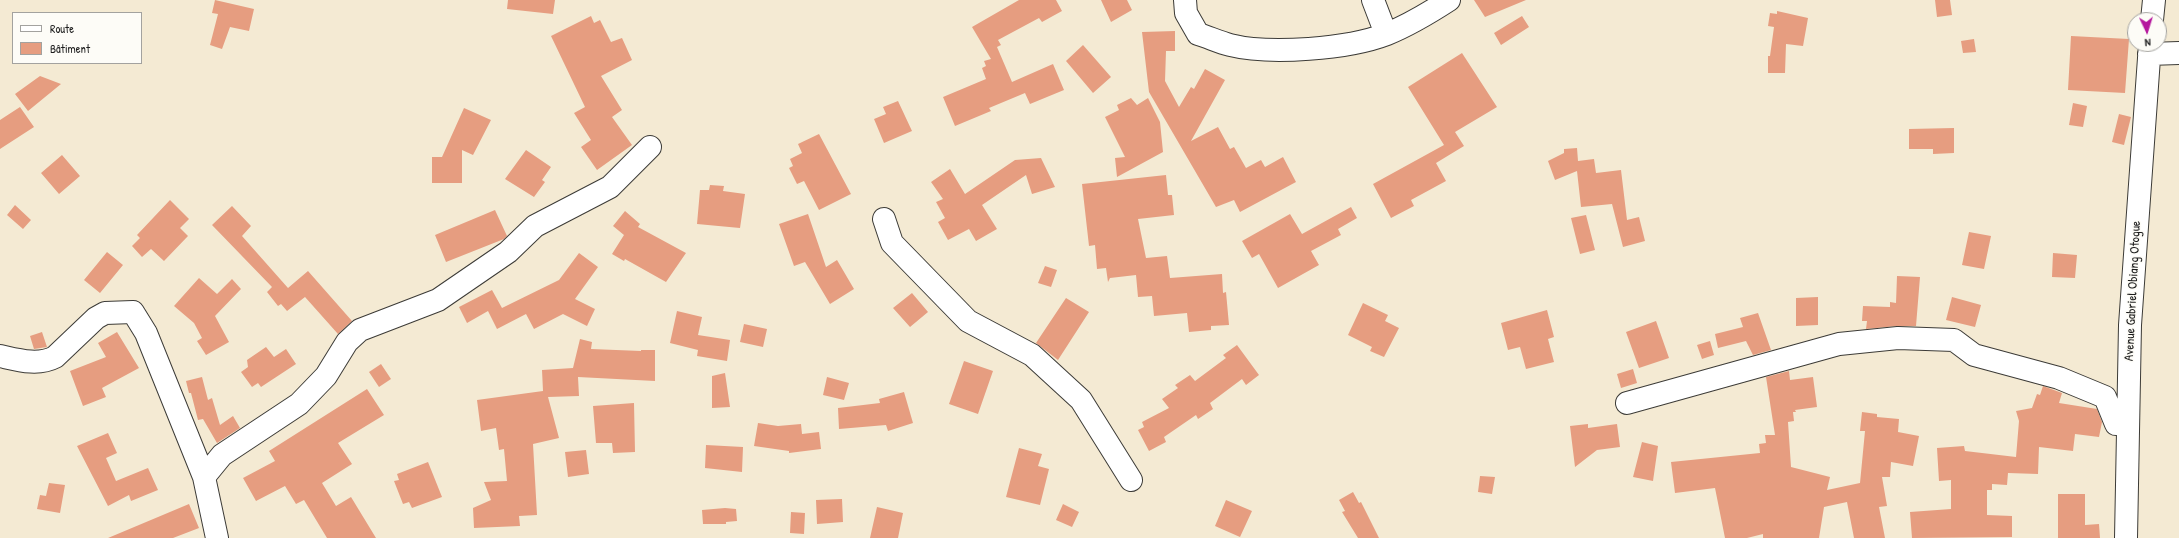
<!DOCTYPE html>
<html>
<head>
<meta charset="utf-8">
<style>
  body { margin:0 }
  #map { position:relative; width:2179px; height:538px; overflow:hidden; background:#f4ead3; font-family:"Patrick Hand",sans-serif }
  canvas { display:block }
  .legend { position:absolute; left:12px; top:12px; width:130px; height:52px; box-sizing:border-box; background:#fdfcf7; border:1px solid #a3a29f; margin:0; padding:5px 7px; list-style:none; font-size:12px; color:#1c1c1c }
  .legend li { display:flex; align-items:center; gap:8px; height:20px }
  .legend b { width:20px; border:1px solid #a3a29f }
  .north { position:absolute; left:2127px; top:12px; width:40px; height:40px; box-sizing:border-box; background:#fdfcf7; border:1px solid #a3a29f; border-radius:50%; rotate:176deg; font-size:11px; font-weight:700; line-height:16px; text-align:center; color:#1c1c1c }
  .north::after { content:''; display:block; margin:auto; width:14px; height:18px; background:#b5179e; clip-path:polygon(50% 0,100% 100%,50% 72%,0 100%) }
</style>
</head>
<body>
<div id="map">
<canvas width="2179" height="538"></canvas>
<ul class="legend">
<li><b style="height:5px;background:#fff"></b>Route</li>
<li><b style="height:11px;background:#e69d80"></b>Bâtiment</li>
</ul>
<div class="north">N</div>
</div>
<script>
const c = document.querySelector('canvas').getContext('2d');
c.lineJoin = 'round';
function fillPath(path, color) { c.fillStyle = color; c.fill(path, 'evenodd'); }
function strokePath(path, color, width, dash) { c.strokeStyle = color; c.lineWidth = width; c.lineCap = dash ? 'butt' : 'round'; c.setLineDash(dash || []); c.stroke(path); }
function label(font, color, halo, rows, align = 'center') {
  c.font = font + ' "Patrick Hand",sans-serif'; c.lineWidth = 3; c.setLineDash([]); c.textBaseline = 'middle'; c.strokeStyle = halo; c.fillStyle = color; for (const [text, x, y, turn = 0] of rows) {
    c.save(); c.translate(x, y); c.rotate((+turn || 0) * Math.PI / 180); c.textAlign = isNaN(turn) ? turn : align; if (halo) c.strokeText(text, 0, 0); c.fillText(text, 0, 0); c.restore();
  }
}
const building = new Path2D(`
  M215 0 254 9 249 31 230 27 222 49 210 45 218 14 212 13Z
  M508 0H555L553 14 507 9Z
  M1019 0H1056L1062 11 1042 22 1039 18 998 40 1001 45 997 47 1012 82 1053 64 1064 90 1030 104 1025 93 989 108 991 111 955 126 943 97 986 79 982 68 986 66 984 61 991 59 972 27Z
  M1101 0H1127L1132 10 1111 22Z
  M1474 0H1526L1485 17Z
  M1935 0H1950L1952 15 1937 17Z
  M1777 11 1808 18 1803 46 1786 44 1785 73H1768V56H1770L1774 27 1768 26 1770 13 1777 14Z
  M591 16 594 23 600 20 611 42 622 38 632 60 601 76 622 110 612 117 632 145 597 170 581 147 591 140 574 113 585 107 551 36Z
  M1522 16 1529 27 1501 45 1494 33Z
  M1175 31V51H1166L1165 81 1179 107 1191 87 1194 89 1205 69 1225 80 1191 141 1218 127 1230 149 1234 147 1246 168 1261 160 1265 167 1283 157 1296 182 1240 212 1234 200 1216 207 1149 92 1142 32Z
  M2071 36 2129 39 2125 93 2068 90Z
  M1974 39 1976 52 1963 53 1961 41Z
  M1083 45 1111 77 1093 93 1066 61Z
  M1462 53 1497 107 1455 132 1464 146 1436 163 1446 181 1411 200 1414 206 1391 218 1373 184 1444 145 1408 87Z
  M40 76 61 84 28 111 15 94Z
  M1131 98 1137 105 1148 98 1160 122 1163 152 1117 177 1115 158 1125 157 1105 117 1119 110 1117 105Z
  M898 101 912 131 884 143 874 119 886 114 883 107Z
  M2073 103 2087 106 2083 127 2069 125Z
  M20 107 34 127 0 149V120Z
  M464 108 491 120 473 155 462 150V183H432V157H442Z
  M2119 114 2131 117 2124 145 2112 142Z
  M1954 128V153L1933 154V149H1909V129Z
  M819 134 851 194 819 210 804 181 797 184 789 168 793 166 790 159 802 153 798 144Z
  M1577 148 1578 161 1594 159 1596 173 1621 170 1627 220 1639 217 1645 241 1623 247 1612 204 1581 207 1577 171 1555 180 1548 161 1564 153V149Z
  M526 150 551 167 542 180 545 182 534 197 505 179Z
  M62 155 80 176 59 194 41 173Z
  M1041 158 1055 187 1032 194 1026 175 982 205 997 229 976 241 969 229 948 240 938 222 945 218 936 202 943 199 931 182 950 169 965 194 1015 160Z
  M1166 175 1168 195H1172L1174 215 1138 219 1146 258 1167 256 1170 278 1222 274 1223 293 1226 292 1229 325 1211 326V330L1189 332 1187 313 1154 316 1152 296 1138 297 1136 275 1110 278 1108 282 1106 268 1097 269 1095 245 1089 246 1082 184Z
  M710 185 724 186 723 191 745 194 740 228 697 224 700 190H709Z
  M170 200 189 219 180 228 188 236 164 261 151 249 142 257 132 246 140 238 137 235Z
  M15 205 31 220 23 229 7 215Z
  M232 206 251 226 242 236 288 288 308 271 352 321 338 334 305 297 287 311 281 304 278 306 267 292 272 287 212 225Z
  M1351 207 1357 218 1338 229 1341 235 1311 251 1319 265 1278 288 1259 254 1252 258 1242 241 1290 214 1302 234Z
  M495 210 507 236 504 239 446 262 435 235Z
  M625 211 640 224 638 227 686 253 666 282 625 259 624 261 612 254 624 235 613 226Z
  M808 214 826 267 837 260 854 289 830 304 805 262 794 266 779 224Z
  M1586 215 1595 250 1580 254 1571 218Z
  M1969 232 1991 236 1984 269 1962 265Z
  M107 252 123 265 100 293 84 280Z
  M579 253 598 267 575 299 595 309 587 326 563 314 534 329 526 314 497 329 488 311 467 323 459 307 492 290 502 308 559 280Z
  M2053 253 2077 255 2075 278 2052 277Z
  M1045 266 1057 270 1051 287 1038 283Z
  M1897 276 1920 277 1916 326H1897L1866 329 1867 321H1862L1863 306 1890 307V302L1896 303Z
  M199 278 217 294 232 279 241 289 215 316 229 342 206 355 197 341 202 338 194 323 174 306Z
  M912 293 928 312 910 327 893 308Z
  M1818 297V325L1796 326V298Z
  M1952 297 1981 305 1975 327 1946 320Z
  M1066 298 1089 312 1058 360 1036 343Z
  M1363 303 1388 315 1385 321 1399 328 1384 357 1370 351 1372 347 1348 335Z
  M1547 310 1554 337 1548 339 1554 362 1526 369 1520 347 1508 350 1501 323Z
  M677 311 702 317 698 335 730 340 727 361 697 356 698 350 670 343Z
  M1758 313 1771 350 1753 355 1746 341 1718 348 1715 334 1743 327 1740 318Z
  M1656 321 1669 358 1639 368 1626 332Z
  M744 324 767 329 763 347 740 342Z
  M42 332 47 347 34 349 30 336Z
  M117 332 139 368 102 388 106 397 83 406 70 371 106 357 98 343Z
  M580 339 592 342 591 349 641 351V350H655V381L578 377 579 396 548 397 559 438 533 444 537 515 519 516 520 526 474 528 473 508 491 500 484 482 507 481 504 449 499 450 496 428 481 431 477 400 543 391 542 370 573 368Z
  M1710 341 1714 355 1702 359 1697 345Z
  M1237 345 1259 375 1246 385 1242 379 1210 403 1213 409 1198 419 1196 415 1164 437 1166 442 1149 451 1138 430 1144 427 1142 422 1169 408 1162 399 1178 388 1175 385 1190 375 1195 381 1226 358 1223 355Z
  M266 347 274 357 286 349 296 364 261 387 258 383 252 387 241 372 248 367 247 360Z
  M964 361 993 371 978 414 949 404Z
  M381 364 391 379 379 387 369 372Z
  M1633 369 1637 383 1621 388 1617 374Z
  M1789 371 1790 380 1813 377 1817 407 1795 410 1796 412H1793L1794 421 1788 422 1791 467 1830 477 1827 490 1860 483 1865 431H1860L1862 412 1877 414V417L1899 419 1898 432 1919 436 1913 466 1891 462 1890 477H1882L1887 506 1879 507 1885 538H1854L1847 502 1824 507 1819 538H1763V534L1747 538H1725L1715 488 1675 493 1671 462 1760 453 1759 444 1766 443 1765 435H1775L1766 377Z
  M725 373 730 407 712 408V376Z
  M202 377 208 400 212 398 220 425 233 416 240 428 217 443 203 419 198 420 191 393H189L186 381Z
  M827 377 849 383 844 400 823 395Z
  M2043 386 2062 393 2059 403 2097 409 2102 422 2099 437 2075 434 2073 451 2039 447 2038 474 2008 473 2007 485 1992 484V490H1987V515L2012 516V537L1912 538 1910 512 1951 509V480L1939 481 1937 448 1964 446 1965 451 2016 457 2019 421 2016 411 2032 408 2037 394 2040 395Z
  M367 389 384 415 338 443 352 464 322 483 336 506 351 497 376 538H327L304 500 296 504 285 486 256 501 243 478 275 461 269 451Z
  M904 392 913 423 888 431 886 425 839 429 838 408 880 403 879 399Z
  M634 403 635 452 613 453 612 443H596L593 406Z
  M758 423 778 426 801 424 802 434 819 432 821 449 789 453V451L754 446Z
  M1588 424V428L1617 424 1620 447 1597 450 1575 467 1570 426Z
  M108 433 117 453 106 458 116 481 148 468 158 490 131 501 129 495 108 506 77 446Z
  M1642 442 1658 446 1653 481 1633 477Z
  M706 445 743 447 742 472 705 468Z
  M1019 448 1042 454 1038 466 1049 469 1040 505 1006 497Z
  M586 450 589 474 568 477 565 452Z
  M428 462 442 497 412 508 409 502 403 504 394 481 399 480 397 474Z
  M1480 476 1495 477 1492 494 1478 492Z
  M49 483 65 485 60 513 37 509 40 495 46 496Z
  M1353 492 1359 503 1361 502 1379 538H1358L1342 512 1345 511 1339 500Z
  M2058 494H2085V525L2099 524 2100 538H2058Z
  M842 499 843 522 817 524 816 500Z
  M1226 500 1252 511 1240 537 1215 526Z
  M189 504 199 528 173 538H108Z
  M1063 504 1079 512 1072 527 1056 520Z
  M877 507 903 513 898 538H870Z
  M725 508 736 509 737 521 726 522V524H703L702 510Z
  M791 512 805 513 804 534 790 533Z`);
const minor = new Path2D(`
  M1185 0 1186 13 1198 34C1208 37 1219 42 1230 45 1270 55 1348 49 1387 34 1409 25 1429 13 1449 0
  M1373 0 1386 34
  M2152 20 2154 0
  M2149 54 2179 53
  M884 219 892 243 968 321 1032 355 1081 400 1131 480
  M0 356C18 360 38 366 55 357L96 318 105 313 133 312 146 333 204 477 217 538
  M1627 403 1839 344 1898 338 1954 340 1974 355 2059 378 2105 397 2116 424H2127
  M204 477 222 455 299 404 326 376 347 342 360 330 438 300 508 252 535 226 610 187 650 147
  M2126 538 2130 325 2150 44`);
const streetNames = [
  ["Avenue Gabriel Obiang Otogue",2133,291,-87]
];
fillPath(building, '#e69d80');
strokePath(minor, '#3c3b37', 24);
strokePath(minor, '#fff', 22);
label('13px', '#1c1c1c', '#fdfcf7', streetNames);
</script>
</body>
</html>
